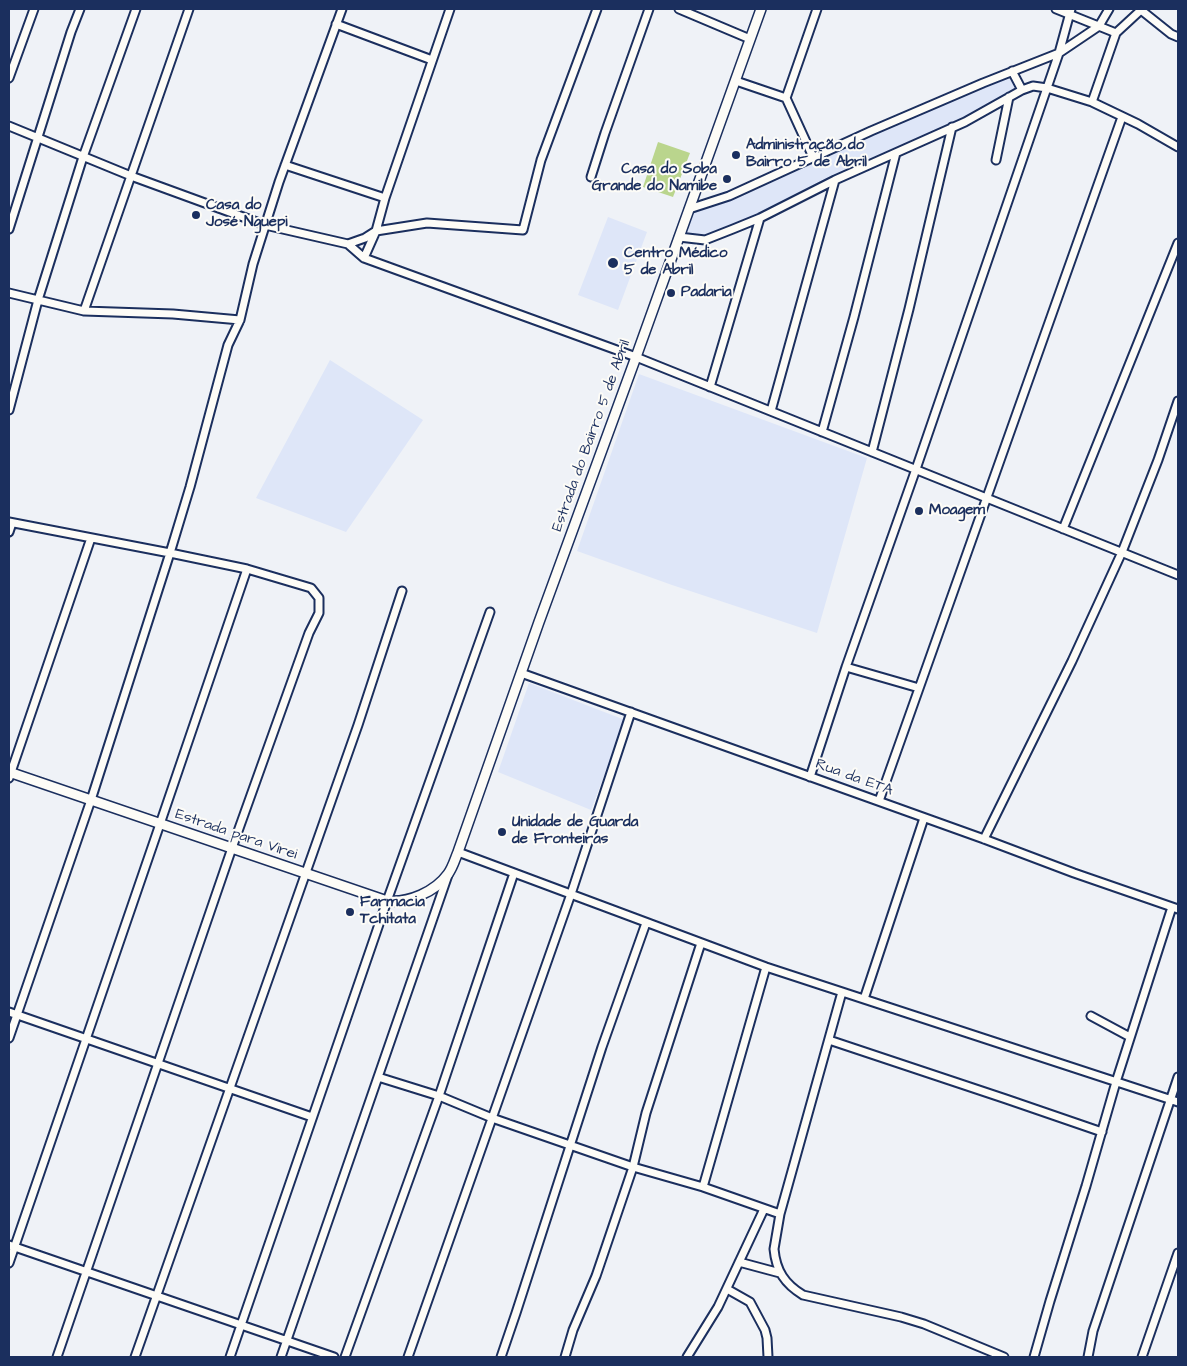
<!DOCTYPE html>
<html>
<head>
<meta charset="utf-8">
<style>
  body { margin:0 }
  #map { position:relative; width:1187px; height:1366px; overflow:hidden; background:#eff2f7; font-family:"Architects Daughter",sans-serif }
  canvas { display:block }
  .frame { position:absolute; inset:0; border:10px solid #1b2f5e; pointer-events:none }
</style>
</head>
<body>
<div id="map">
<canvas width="1187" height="1366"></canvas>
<div class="frame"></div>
</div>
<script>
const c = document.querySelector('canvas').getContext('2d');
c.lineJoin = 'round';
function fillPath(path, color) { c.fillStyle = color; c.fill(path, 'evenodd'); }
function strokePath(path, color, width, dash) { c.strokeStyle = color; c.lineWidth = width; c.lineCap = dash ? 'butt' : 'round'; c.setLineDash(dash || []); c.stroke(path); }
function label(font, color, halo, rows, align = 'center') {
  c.font = font + ' "Architects Daughter",sans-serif'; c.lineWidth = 4; c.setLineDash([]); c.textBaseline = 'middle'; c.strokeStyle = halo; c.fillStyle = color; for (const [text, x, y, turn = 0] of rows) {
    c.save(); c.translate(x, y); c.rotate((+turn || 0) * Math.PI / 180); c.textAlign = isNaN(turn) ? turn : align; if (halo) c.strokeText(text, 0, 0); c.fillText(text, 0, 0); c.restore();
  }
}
const built = new Path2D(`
  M1012 71 1022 90 966 121 705 240 679 237 689 209 729 196Z
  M608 217 647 232 618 310 578 295Z
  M330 360 423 420 346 532 256 498Z
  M639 374 867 458 817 633 672 585 577 551Z
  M529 683 625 720 591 810 498 772Z`);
const green = new Path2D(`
  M658 142 690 153 673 197 643 187Z`);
const minor = new Path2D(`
  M679 9 750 39
  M1056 9 1116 33
  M1141 10 1171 34 1178 37
  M336 24 432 60
  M1012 71 1022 90
  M9 78 34 9
  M736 81 786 98
  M1092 102 1116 33 1142 9
  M9 126 131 176 265 225 348 244 364 258 636 357 1178 575
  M813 157 786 98 817 9
  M996 160 1009 97
  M285 165 385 198
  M591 177 605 133 649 9
  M689 209 729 196 871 131 983 83 1059 53 1099 26 1109 9
  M9 229 71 32 80 9
  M679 237 705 240 733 229 760 218 835 180 965 122 1022 90 1033 86 1047 88 1092 102 1138 124 1178 147
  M348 244 365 238 376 231 427 223 523 230 541 160 597 9
  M364 258 376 231 385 198 450 9
  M9 293 84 311 173 314 240 320
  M84 311 189 9
  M710 387 760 218
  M9 410 38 300 83 157 136 9
  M771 411 835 180
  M822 432 854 317 896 153
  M872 452 909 309 952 127
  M9 522 170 553 247 569 311 588 319 598V613L309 633 232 848 57 1357
  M1063 529 1178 243
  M9 532 12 523
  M846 667 919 688
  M521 673 984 839 1074 873 1178 909
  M810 777 846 667 916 469 1059 53 1071 9
  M9 778 91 538
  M879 801 1122 117
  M984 839 1072 661 1122 552 1158 460 1178 401
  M458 852 766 967 1178 1102
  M842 992 780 1214 774 1249C776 1271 785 1284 803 1295L901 1317 924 1324 1004 1357
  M864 999 924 818
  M9 1012 312 1117
  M1091 1016 1130 1037
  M9 1038 91 800 170 553 190 487 228 345 240 320 253 264 279 182 342 9
  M829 1040 1006 1099 1102 1132
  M378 1077 439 1096 492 1118 633 1167 703 1187 780 1214
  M703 1187 766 967
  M9 1245 334 1357
  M739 1262 780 1273
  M9 1263 160 824 247 569
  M727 1289 750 1302 765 1330 767 1338 768 1357
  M135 1357 358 725 402 591
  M230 1357 387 901 490 612
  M281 1357 448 875
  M345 1357 439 1096 514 873
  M408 1357 571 894 631 712
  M501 1357 516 1313 602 1047 646 923
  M565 1357 573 1330 596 1276 633 1167 646 1113 701 943
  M687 1357 718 1307 764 1209
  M1034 1357 1050 1301 1086 1186 1116 1082 1172 907
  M1088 1357 1093 1331 1178 1077
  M1142 1357 1178 1253`);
const tertiary = new Path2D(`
  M9 772 387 901C409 903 435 892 448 874 453 867 455 859 458 852L539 622 636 357 761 9`);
const markers = [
  [736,155,5,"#1b2f5e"],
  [727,179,5,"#1b2f5e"],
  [196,215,5,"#1b2f5e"],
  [613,263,6,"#1b2f5e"],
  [671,293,5,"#1b2f5e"],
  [919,511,5,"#1b2f5e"],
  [502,832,5,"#1b2f5e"],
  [350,912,5,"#1b2f5e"]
];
const poiNames = [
  ["Administração do",746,146],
  ["Bairro 5 de Abril",746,163],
  ["Casa do Soba",717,170,"right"],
  ["Grande do Namibe",717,187,"right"],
  ["Casa do",206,206],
  ["José Nguepi",206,223],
  ["Centro Médico",624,254],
  ["5 de Abril",624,271],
  ["Padaria",681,293],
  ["Moagem",929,511],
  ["Unidade de Guarda",512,823],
  ["de Fronteiras",512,840],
  ["Farmacia",360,903],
  ["Tchitata",360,920]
];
const streetNames = [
  ["Estrada do Bairro 5 de Abril",592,436,-70],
  ["Rua da ETA",854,778,20],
  ["Estrada para Virei",236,835,19]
];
fillPath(built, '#dee6f8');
fillPath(green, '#bad58d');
strokePath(minor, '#1b2f5e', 11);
strokePath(tertiary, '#1b2f5e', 12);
strokePath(minor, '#fdfcf7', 7);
strokePath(tertiary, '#fdfcf7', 9);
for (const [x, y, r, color] of markers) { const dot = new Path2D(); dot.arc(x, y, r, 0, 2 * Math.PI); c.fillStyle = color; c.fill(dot); strokePath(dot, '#fdfcf7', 2); }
label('bold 15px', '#1b2f5e', '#fdfcf7', poiNames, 'left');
label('15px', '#1b2f5e', '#fdfcf7', streetNames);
</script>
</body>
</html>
